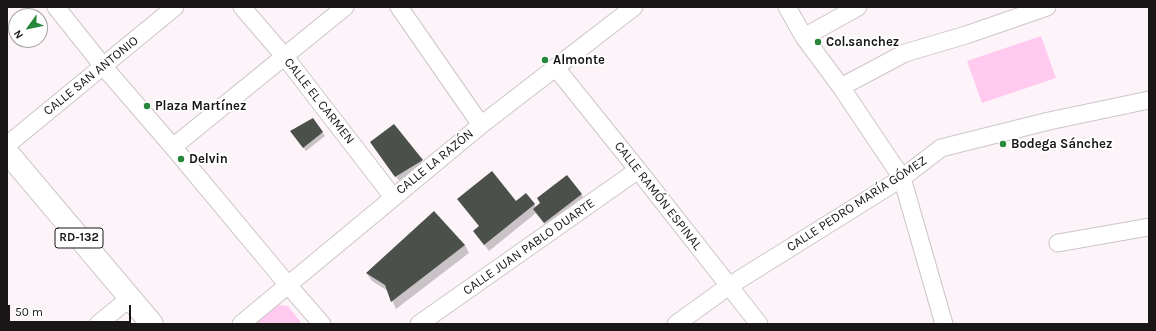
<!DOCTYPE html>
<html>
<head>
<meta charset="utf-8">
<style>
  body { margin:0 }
  #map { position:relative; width:1156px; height:331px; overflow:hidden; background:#fcf4f9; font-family:Karla,sans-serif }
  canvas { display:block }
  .frame { position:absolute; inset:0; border:8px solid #191618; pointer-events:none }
  .north { position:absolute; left:8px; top:8px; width:40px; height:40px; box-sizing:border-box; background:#fff; border:1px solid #a3a2a3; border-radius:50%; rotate:237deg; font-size:11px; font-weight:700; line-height:16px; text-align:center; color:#191618 }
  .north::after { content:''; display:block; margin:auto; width:14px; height:18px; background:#27883b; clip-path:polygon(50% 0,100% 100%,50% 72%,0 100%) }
  .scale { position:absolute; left:8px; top:305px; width:123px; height:18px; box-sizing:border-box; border:2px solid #191618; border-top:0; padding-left:5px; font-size:12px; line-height:14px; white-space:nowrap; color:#191618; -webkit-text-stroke:3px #fff; paint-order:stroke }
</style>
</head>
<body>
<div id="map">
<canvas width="1156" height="331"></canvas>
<div class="frame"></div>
<div class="north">N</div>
<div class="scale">50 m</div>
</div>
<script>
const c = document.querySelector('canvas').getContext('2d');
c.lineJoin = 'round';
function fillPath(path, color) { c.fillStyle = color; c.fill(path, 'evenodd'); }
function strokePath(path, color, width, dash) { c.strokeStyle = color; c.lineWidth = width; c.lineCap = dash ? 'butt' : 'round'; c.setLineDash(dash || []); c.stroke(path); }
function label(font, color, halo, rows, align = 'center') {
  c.font = font + ' Karla,sans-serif'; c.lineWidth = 4; c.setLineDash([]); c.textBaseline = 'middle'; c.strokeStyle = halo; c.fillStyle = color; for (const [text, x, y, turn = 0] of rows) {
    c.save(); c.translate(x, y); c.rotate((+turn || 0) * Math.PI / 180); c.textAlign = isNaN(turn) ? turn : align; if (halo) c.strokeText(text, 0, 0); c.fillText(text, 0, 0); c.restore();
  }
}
const green = new Path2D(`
  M1041 36 1056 78 982 103 967 61Z
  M277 305 288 306 302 324H250Z`);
const shadow = new Path2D(`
  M394 126 426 167 400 182 371 143Z
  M291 132H322L325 136 306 151Z
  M526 194 536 207 581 194 584 198 547 227 536 213 489 251 474 231 479 226 458 199 516 202Z
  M465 245 469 253 396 309 388 291 372 281 367 274Z`);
const building = new Path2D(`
  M313 118 323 132 303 148 290 131Z
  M394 124 423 160 395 177 370 142Z
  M492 171 516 201 526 193 535 204 484 245 473 231 479 226 457 199Z
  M567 175 582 194 544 223 533 209 540 203 537 198Z
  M434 211 465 245 391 302 385 285 366 273Z`);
const minor = new Path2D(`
  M56 7 103 66 173 147 288 285 322 324
  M242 7 285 57 393 197
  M399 7 481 125
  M787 7 804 37 841 87 902 178 944 324
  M804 37 858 7
  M556 68 638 170 759 324
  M841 87 905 53 966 35 1047 7
  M7 145 175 7
  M173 147 345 7
  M1058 243 1149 227
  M98 324 130 298
  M241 324 481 125 634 7
  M419 324 638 170
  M676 324 729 286 902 178 941 148 1049 121 1149 100`);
const major = new Path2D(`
  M7 152 152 324`);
const markers = [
  [818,42,4,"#27883b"],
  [545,60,4,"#27883b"],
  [147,106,4,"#27883b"],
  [1003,144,4,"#27883b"],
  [181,159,4,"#27883b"]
];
const shields = [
  [79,238,48]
];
const shieldNames = [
  ["RD-132",79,238]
];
const poiNames = [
  ["Col.sanchez",826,42],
  ["Almonte",553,60],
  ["Plaza Martínez",155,106],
  ["Bodega Sánchez",1011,144],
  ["Delvin",189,159]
];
const streetNames = [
  ["CALLE SAN ANTONIO",91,76,-39],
  ["CALLE EL CARMEN",319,101,52],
  ["CALLE LA RAZÓN",435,162,-39],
  ["CALLE RAMÓN ESPINAL",658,196,52],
  ["CALLE PEDRO MARÍA GÓMEZ",857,204,-33],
  ["CALLE JUAN PABLO DUARTE",529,247,-35]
];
fillPath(green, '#ffc9f0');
fillPath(shadow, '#0003');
fillPath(building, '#4b504b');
strokePath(minor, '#cdc5ca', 19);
strokePath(major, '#cdc5ca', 24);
strokePath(minor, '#fff', 17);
strokePath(major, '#fff', 22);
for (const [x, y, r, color] of markers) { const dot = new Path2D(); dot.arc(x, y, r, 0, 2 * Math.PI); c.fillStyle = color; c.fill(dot); strokePath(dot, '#fff', 1.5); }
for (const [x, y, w] of shields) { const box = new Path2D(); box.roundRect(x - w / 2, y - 10, w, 20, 3); c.fillStyle = '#fff'; c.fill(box); strokePath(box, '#191618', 1); }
label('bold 12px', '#191618', null, shieldNames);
label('bold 13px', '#191618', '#fff', poiNames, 'left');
label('13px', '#191618', '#fff', streetNames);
</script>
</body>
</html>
